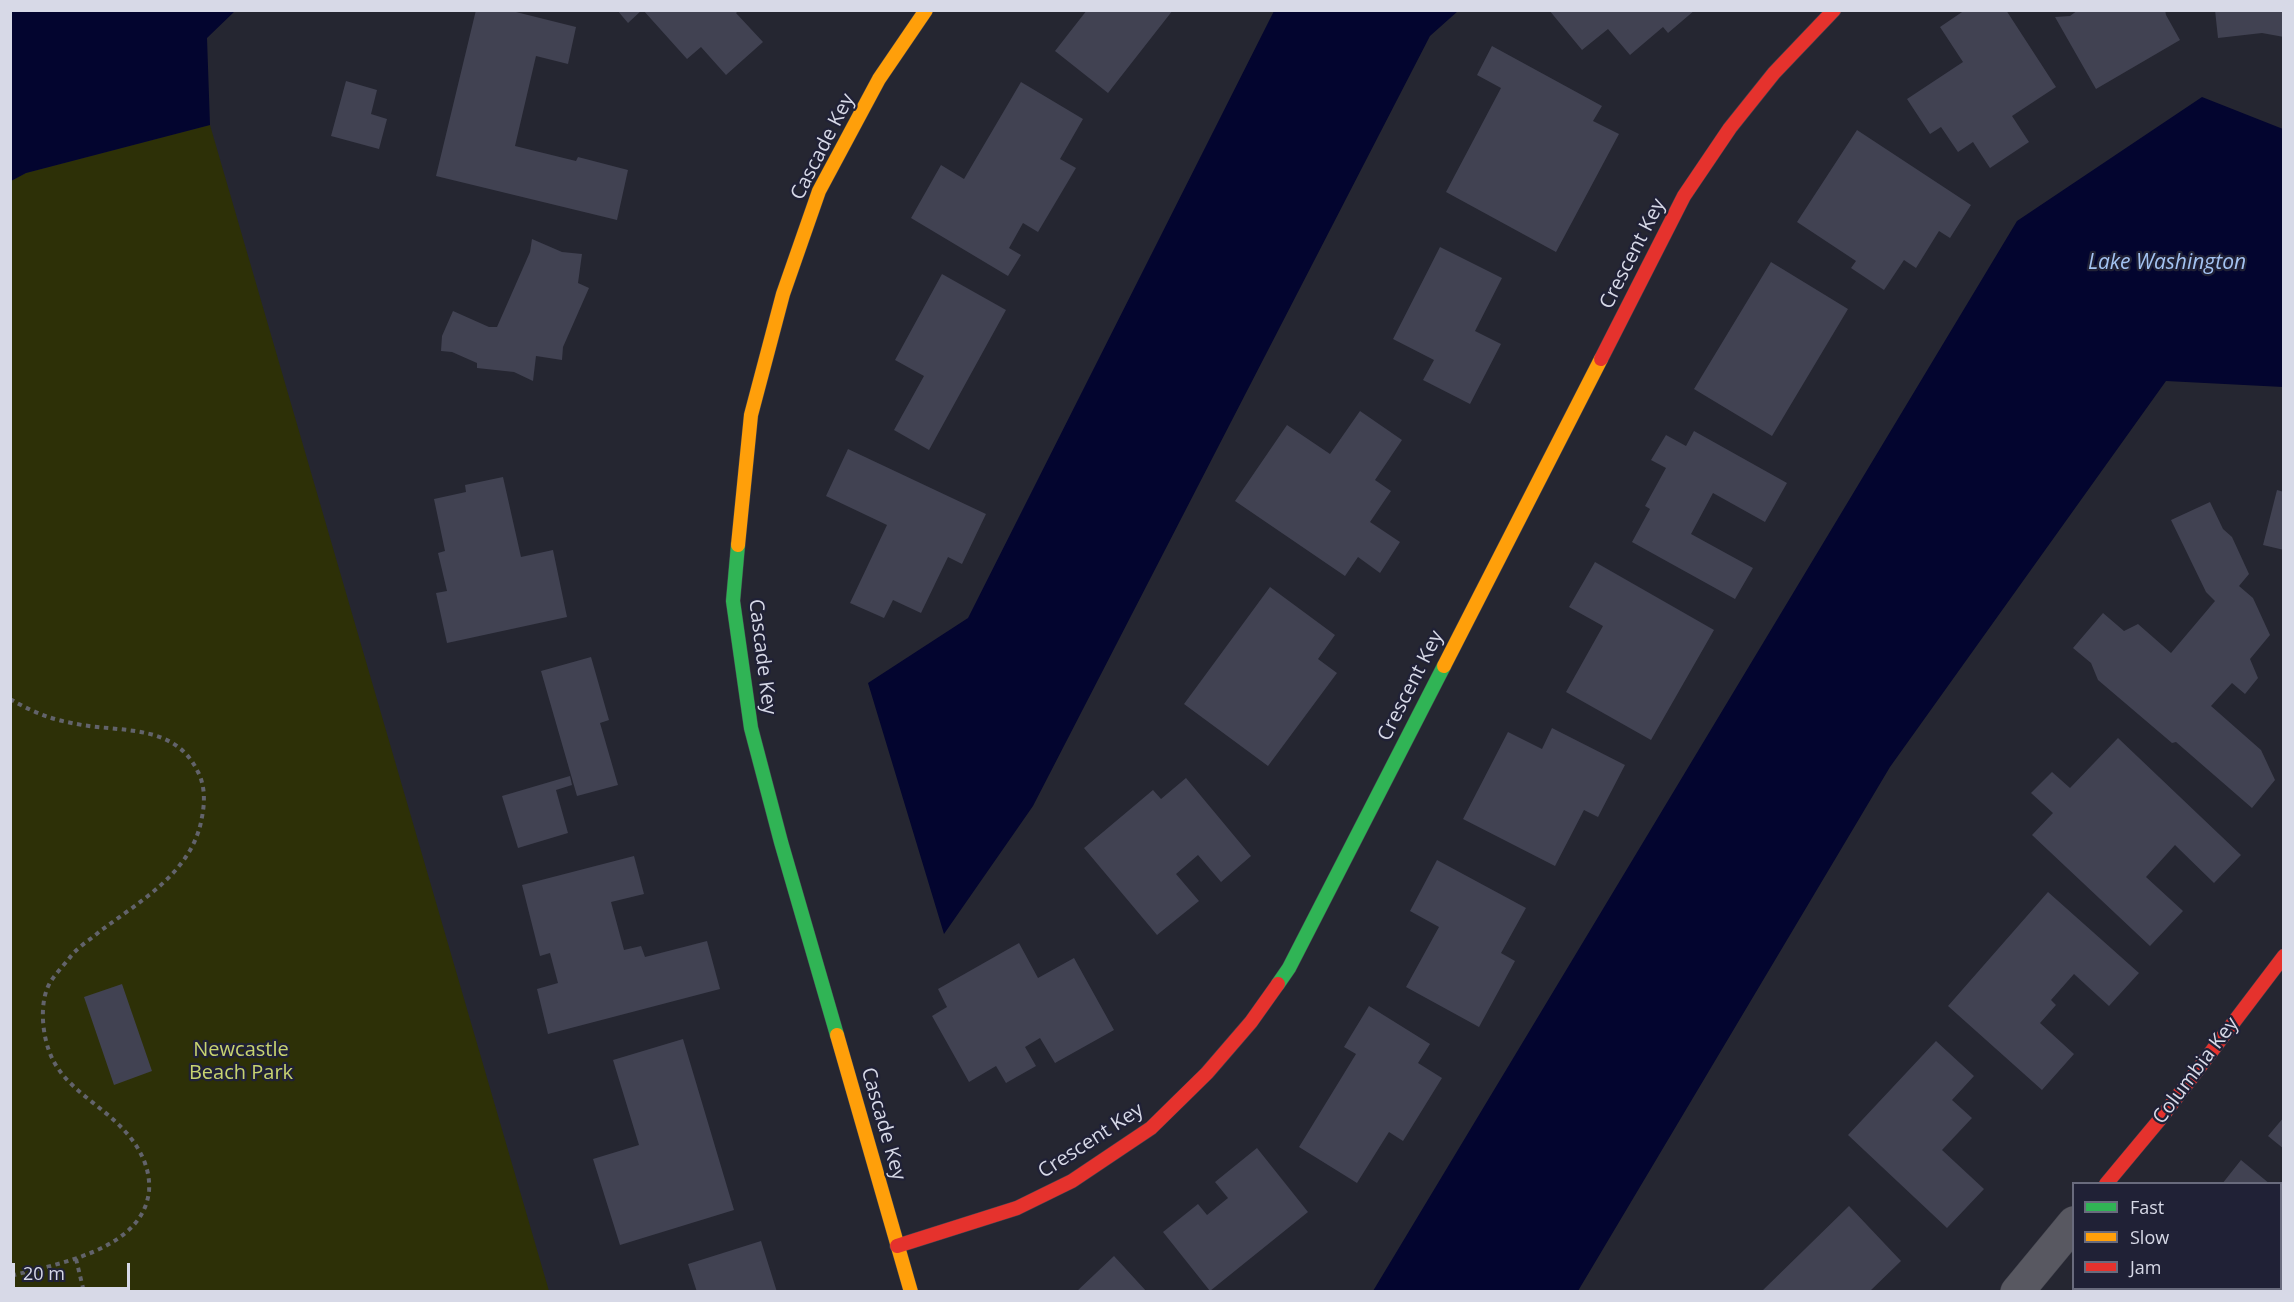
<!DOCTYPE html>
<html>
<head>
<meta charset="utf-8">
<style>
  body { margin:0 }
  #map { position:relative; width:2294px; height:1302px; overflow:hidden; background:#252631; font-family:"Open Sans",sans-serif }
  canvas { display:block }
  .frame { position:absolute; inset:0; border:12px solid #d7d9e7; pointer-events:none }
  .legend { position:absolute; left:2072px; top:1182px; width:210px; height:108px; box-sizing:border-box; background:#202136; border:2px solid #696b7d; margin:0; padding:8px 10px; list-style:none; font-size:18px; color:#d7d9e7 }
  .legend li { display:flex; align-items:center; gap:12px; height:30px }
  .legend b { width:30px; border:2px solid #696b7d }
  .scale { position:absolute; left:12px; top:1263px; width:118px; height:27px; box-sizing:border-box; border:3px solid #d7d9e7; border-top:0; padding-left:8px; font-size:18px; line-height:21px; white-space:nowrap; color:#d7d9e7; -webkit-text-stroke:4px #202136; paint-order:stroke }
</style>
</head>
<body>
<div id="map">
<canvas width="2294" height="1302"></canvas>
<div class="frame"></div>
<ul class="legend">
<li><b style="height:8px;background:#30b455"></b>Fast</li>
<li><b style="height:8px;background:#ff9f0a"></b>Slow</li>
<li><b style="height:8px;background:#e5322d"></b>Jam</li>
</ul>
<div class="scale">20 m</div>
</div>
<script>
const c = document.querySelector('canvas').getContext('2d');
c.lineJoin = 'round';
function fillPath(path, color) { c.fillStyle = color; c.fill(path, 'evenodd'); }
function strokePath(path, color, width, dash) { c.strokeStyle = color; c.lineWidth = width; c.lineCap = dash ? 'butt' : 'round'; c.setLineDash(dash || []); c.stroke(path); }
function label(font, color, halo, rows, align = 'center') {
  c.font = font + ' "Open Sans",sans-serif'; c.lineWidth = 4.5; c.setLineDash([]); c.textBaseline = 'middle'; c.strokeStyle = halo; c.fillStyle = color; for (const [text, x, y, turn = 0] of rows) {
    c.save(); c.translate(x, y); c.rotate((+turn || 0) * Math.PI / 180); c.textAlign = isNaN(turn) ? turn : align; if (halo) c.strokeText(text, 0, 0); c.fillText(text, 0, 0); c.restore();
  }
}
const green = new Path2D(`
  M210 125 549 1291H11V181L26 173Z`);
const water = new Path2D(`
  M11 10 235 11 207 38 210 125 26 173 11 181Z
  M1274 11H1458L1430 36 1033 806 944 934 868 683 968 618Z
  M2202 97 2283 129V387L2166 381 1890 767 1578 1291H1373L2017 221Z`);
const building = new Path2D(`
  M476 10H508L576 27 568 64 536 56 515 146 576 161 578 157 628 170 617 220 436 176Z
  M617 10H642L628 23Z
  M643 10H739L736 13 763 42 726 75 701 47 687 59Z
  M1087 10H1173L1108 93 1055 51Z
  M1549 10H1695L1668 33 1663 27 1630 55 1608 29 1582 50Z
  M1965 10H2006L2056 87 2012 116 2029 142 1990 168 1973 142 1958 152 1941 127 1930 134 1907 99 1963 62 1940 27Z
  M2078 10H2165L2166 15 2180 40 2096 89 2055 17 2070 16Z
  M2215 10H2284V37L2262 33 2218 38Z
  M1492 46 1602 106 1593 121 1619 134 1556 252 1446 192 1501 88 1477 75Z
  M346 81 377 90 371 114 387 119 379 149 331 136Z
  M1021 82 1083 119 1060 159 1076 168 1038 232 1023 223 1009 248 1021 255 1008 276 911 218 941 165 964 179Z
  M1857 130 1971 205 1950 238 1939 231 1916 268 1904 260 1884 290 1851 268 1856 261 1797 222Z
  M532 239 562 252 582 254 578 283 589 288 563 347 562 360 536 356 533 381 514 372 477 368V363L452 352 441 351 442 336 453 311 489 327H497L530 252Z
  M1440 247 1502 278 1475 331 1501 344 1470 404 1423 380 1434 360 1393 339Z
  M1771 262 1848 309 1772 436 1694 389Z
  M942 274 1006 310 929 450 894 430 924 376 895 360Z
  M1360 411 1402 440 1375 480 1391 491 1370 522 1400 542 1380 573 1358 557 1345 576 1235 501 1287 425 1330 454Z
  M1694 431 1787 483 1765 522 1713 493 1691 534 1753 568 1735 599 1632 542 1650 509 1645 506 1666 468 1651 460 1666 435 1686 446Z
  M848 449 986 514 962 564 948 557 921 613 893 600 884 618 850 603 887 525 826 496Z
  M503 477 521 557 553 550 567 617 447 643 436 593 447 591 438 553 445 551 434 499 466 492 465 485Z
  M2277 490 2284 492V550L2263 545Z
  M2210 502 2223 529 2232 537 2249 574 2239 586 2253 598 2270 635 2250 659 2258 678 2245 694 2232 683 2211 706 2261 750 2275 780 2252 808 2176 742 2172 743 2098 680 2091 663 2073 648 2103 613 2124 631 2138 624 2171 653 2215 601 2206 592 2171 520Z
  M1595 562 1714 630 1651 740 1566 692 1603 626 1569 607Z
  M1270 587 1335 635 1318 659 1337 673 1268 766 1184 704Z
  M591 657 609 720 600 723 618 785 577 796 541 671Z
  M1552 728 1625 765 1598 817 1584 810 1555 866 1463 819 1508 732 1542 749Z
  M2118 738 2241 855 2214 883 2175 845 2146 877 2183 911 2150 946 2032 835 2053 813 2031 793 2052 772 2070 788Z
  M570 776 572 785 556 790 568 833 518 848 502 796Z
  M1186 778 1251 856 1221 882 1198 855 1176 874 1199 901 1157 935 1084 848 1153 790 1161 799Z
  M634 856 644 894 611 902 624 950 641 946 645 957 707 941 720 989 548 1034 537 989 558 983 550 953 540 956 522 885Z
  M1437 860 1526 908 1501 953 1515 961 1479 1027 1406 987 1439 927 1410 911Z
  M2048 892 2139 973 2109 1006 2074 974 2051 1000 2056 1005 2040 1023 2074 1054 2042 1090 1948 1006Z
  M1019 943 1038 978 1074 958 1114 1030 1055 1063 1040 1038 1025 1047 1036 1066 1006 1083 996 1066 969 1082 932 1016 947 1007 938 989Z
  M122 984 152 1071 114 1085 84 997Z
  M1369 1006 1430 1044 1418 1063 1442 1078 1403 1141 1389 1132 1357 1183 1299 1147 1356 1054 1344 1047Z
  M683 1039 734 1210 620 1245 593 1159 639 1145 613 1060Z
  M1936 1041 1974 1076 1952 1100 1972 1118 1942 1150 1984 1189 1947 1228 1848 1135Z
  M2284 1117V1149L2268 1136Z
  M1257 1148 1308 1212 1210 1291 1163 1232 1198 1204 1207 1215 1228 1198 1215 1182Z
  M2241 1160 2270 1184H2222Z
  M2280 1192 2284 1195V1292H2233L2235 1288H2280Z
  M1849 1206 1901 1261 1869 1292H1761Z
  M761 1241 777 1292H697L688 1264Z
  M1114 1256 1147 1292H1076Z`);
const path = new Path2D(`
  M10 699C36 714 53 720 82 725 125 732 176 725 198 772 205 785 205 802 202 817 193 872 140 901 99 932 90 940 79 946 71 956 65 964 57 972 51 981 38 1001 42 1039 53 1060 67 1088 100 1105 121 1127 138 1144 151 1167 149 1191 143 1250 57 1264 10 1276
  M76 1259 84 1292`);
const street = new Path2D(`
  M2017 1292 2074 1223`);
const fast = new Path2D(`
  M738 545 733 601 751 728 781 842 837 1035
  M1278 984 1289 968 1444 666`);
const slow = new Path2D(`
  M738 545 751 415 783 294 819 191 879 79 926 10
  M1444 666 1601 359
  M837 1035 911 1292`);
const jam = new Path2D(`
  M1601 359 1684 196 1730 128 1774 73 1834 10
  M2106 1184 2161 1118 2284 956
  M897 1246 1017 1208 1072 1181 1151 1128 1207 1073 1251 1022 1278 984`);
const streetNames = [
  ["Cascade Key",823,147,-63],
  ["Crescent Key",1633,254,-63],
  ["Cascade Key",762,657,83],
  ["Crescent Key",1411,686,-63],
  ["Columbia Key",2196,1071,-53],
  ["Cascade Key",883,1124,74],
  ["Crescent Key",1091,1141,-33]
];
const parkNames = [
  ["Newcastle",241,1050],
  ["Beach Park",241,1073]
];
const waterNames = [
  ["Lake Washington",2167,263]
];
fillPath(green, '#2d3007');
fillPath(water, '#03052f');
fillPath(building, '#414252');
strokePath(street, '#43444e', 34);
strokePath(fast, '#43444e', 15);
strokePath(slow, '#43444e', 15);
strokePath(jam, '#43444e', 15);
strokePath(path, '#62636b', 4, [4.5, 4.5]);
strokePath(street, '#585861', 33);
strokePath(fast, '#30b455', 14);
strokePath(slow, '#ff9f0a', 14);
strokePath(jam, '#e5322d', 14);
label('20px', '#d7d9e7', '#202136', streetNames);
label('20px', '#c8d370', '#202136', parkNames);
label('italic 21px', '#a3c2f1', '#202136', waterNames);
</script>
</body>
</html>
